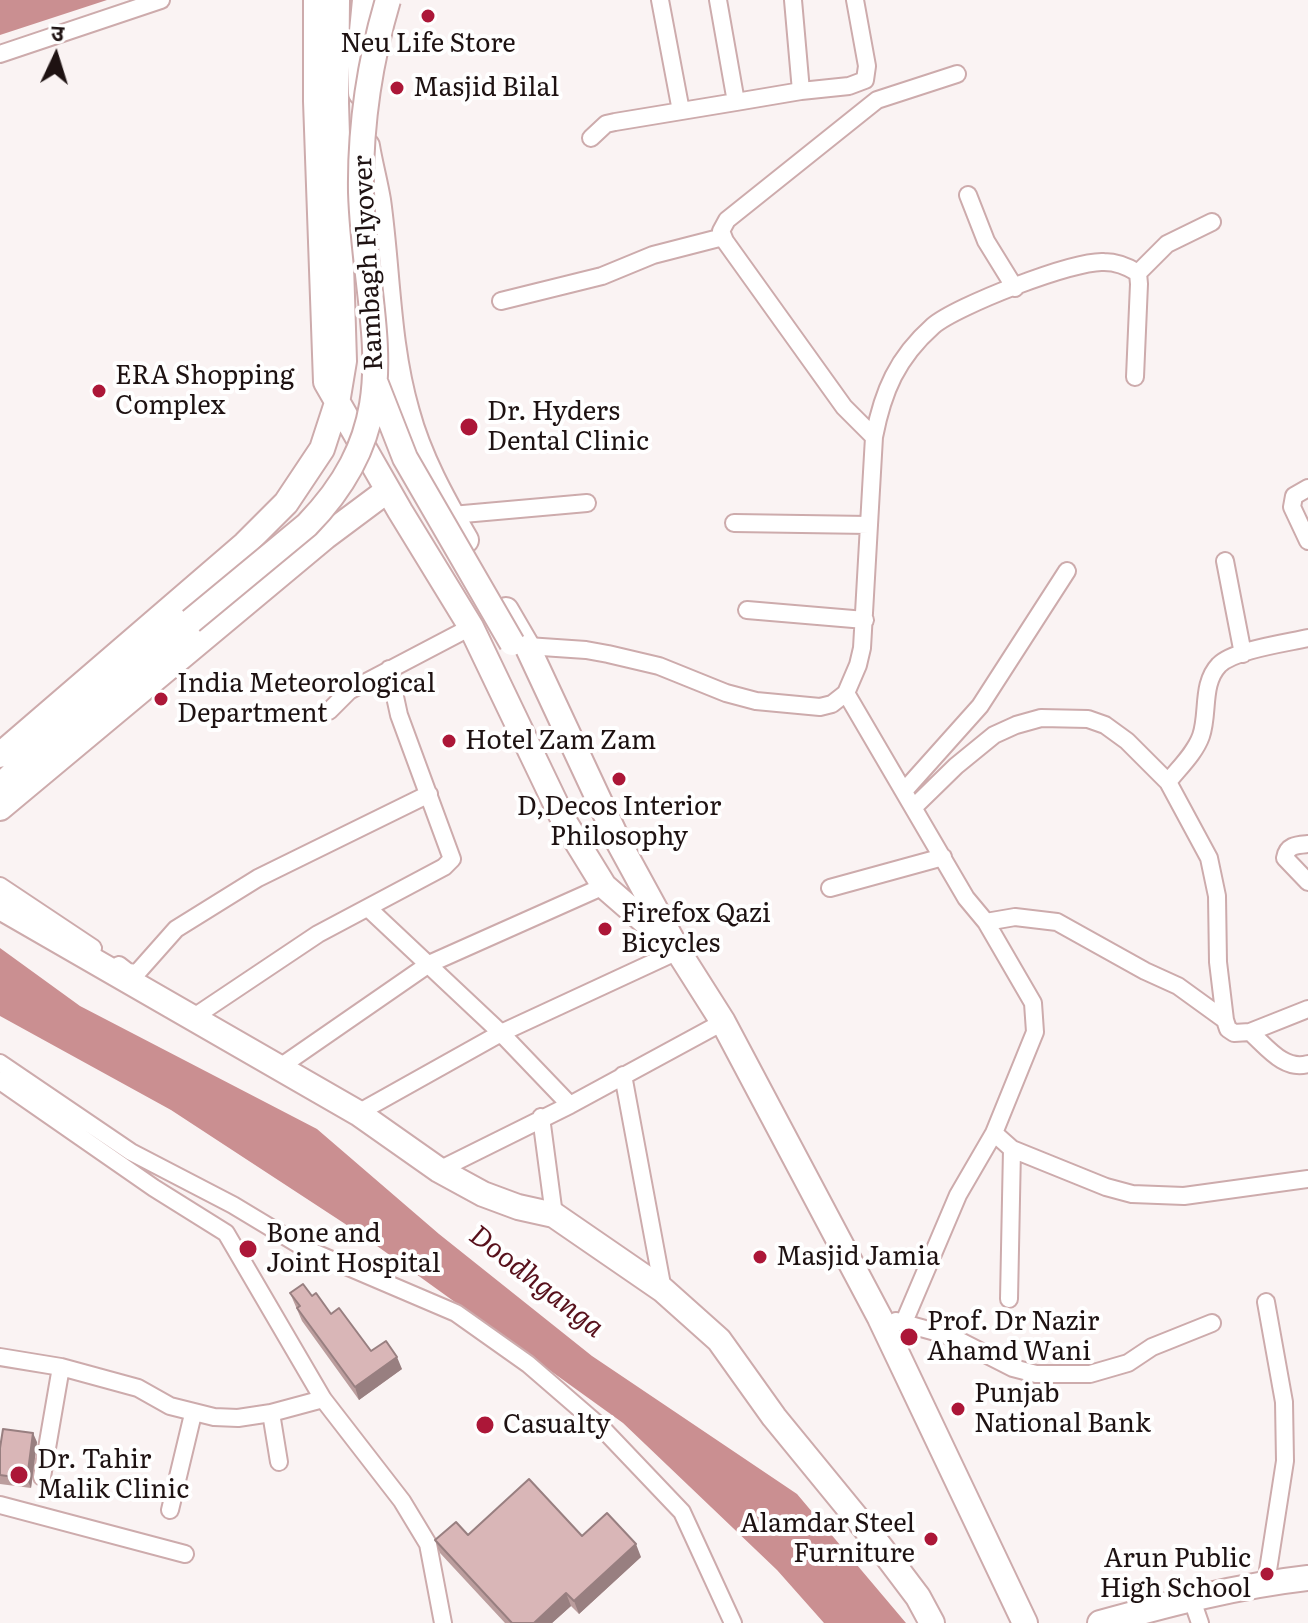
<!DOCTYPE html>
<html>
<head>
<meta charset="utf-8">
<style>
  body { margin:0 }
  #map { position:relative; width:1308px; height:1623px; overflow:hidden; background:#faf3f3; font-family:Literata,"Noto Sans Devanagari",serif }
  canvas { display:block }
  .north { position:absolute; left:16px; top:16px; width:80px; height:80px; -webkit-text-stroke:6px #fff; paint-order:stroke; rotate:4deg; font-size:22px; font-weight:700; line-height:32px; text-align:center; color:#1e1212 }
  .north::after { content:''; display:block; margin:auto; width:28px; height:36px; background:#1e1212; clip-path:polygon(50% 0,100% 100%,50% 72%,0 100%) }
</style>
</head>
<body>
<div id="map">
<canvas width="1308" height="1623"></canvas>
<div class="north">उ</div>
</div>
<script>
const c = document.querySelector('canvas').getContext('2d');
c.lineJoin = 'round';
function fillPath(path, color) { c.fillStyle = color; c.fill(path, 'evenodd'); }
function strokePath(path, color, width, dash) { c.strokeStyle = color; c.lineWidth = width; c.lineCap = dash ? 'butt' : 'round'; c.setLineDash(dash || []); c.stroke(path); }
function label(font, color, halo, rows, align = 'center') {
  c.font = font + ' Literata,serif'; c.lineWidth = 8; c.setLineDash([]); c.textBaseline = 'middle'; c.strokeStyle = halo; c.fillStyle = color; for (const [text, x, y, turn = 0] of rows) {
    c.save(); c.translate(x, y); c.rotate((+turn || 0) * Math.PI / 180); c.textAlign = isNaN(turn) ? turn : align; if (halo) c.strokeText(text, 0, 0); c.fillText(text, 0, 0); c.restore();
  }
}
const water = new Path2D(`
  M0 0H107L0 35Z
  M0 948 80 1006 317 1129 439 1234 592 1356 797 1494 906 1623H824L777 1570 623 1423 359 1233 171 1110 0 1016Z`);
const street = new Path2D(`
  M660 0 681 111
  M718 0 736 102 801 91 849 86 865 80 867 66 855 0
  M793 0 801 91
  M0 54 161 0
  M591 138 606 124 615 122 736 102
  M968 195 986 241 1015 288
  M1138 273 1167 244 1212 222
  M501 301 602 276 653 255 723 237
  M874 437 844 407 725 241 721 231 727 220 877 100 957 74
  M1308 488 1294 496 1292 507 1308 541
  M452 515 587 503
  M734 523 869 525
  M1225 561 1243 654
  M747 610 865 620
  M527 646 586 650 608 654 659 666 726 693 756 701 820 707 832 704 846 693 858 665 862 648 874 437C883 391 897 358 933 326 956 306 1074 260 1104 262 1116 262 1127 266 1138 273L1139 284 1135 377
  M846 693 966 898 986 922 1033 1003 1035 1032 994 1133 958 1195 904 1322
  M329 711 349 691 471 627
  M1168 782C1179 768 1195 753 1201 736 1209 713 1201 684 1219 665 1234 650 1286 643 1308 638
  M904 791 980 706 1067 571
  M914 807 956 766 994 735 1016 725 1041 718 1088 719 1105 725 1127 741 1168 782 1209 858 1217 896 1218 962 1225 1020 1228 1029 1234 1033 1250 1032 1308 1009
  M1308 844C1297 845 1287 845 1285 858L1308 882
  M0 886 93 948
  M830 888 943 857
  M368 908 501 1033 570 1105
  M986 922 1015 917 1057 922 1145 971 1178 986 1225 1020
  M119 965 128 972 137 973 176 929 258 878 429 794
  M194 1017 318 934 444 867 452 859 399 715 389 669
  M1250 1032C1267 1047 1284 1071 1308 1064
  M0 1063 131 1152 233 1205 306 1249 456 1313 528 1364 602 1428 682 1512 733 1623
  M280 1067 429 964 604 886
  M623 1075 663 1290
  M0 1081 154 1188 226 1233 323 1399 402 1501 428 1544 443 1623
  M358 1113 501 1033 678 951
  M541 1117 554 1215
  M994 1133 1012 1149 1106 1187 1132 1194 1184 1196 1308 1179
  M439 1170 570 1105 723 1022
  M1009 1299 1012 1149
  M896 1321 950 1336 1013 1368 1036 1374H1090L1128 1363 1152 1347 1212 1323
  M0 1357 61 1367 138 1388 170 1406 214 1417 238 1418 271 1413 323 1399
  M271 1413 279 1462
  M42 1477 61 1367
  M0 1505 185 1554
  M170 1510 193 1414
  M1266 1583 1285 1461 1284 1402 1266 1302
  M1191 1597 1200 1623`);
const primary = new Path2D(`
  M316 0V101L326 382 400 511 471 627 564 821 604 886 665 939
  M361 93 360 52 365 0
  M367 146C370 164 375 182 378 200 388 271 387 343 407 412 419 457 443 500 466 540
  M506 610 527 646 619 843 678 951 723 1022 880 1318 1025 1623
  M61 730 88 727 99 718
  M0 755 245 544 286 503 322 449 337 403 344 361 336 103 337 0
  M0 786 80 712 191 621
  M0 808 325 537 388 490
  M0 907 358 1113 439 1170 483 1194 518 1207 554 1215 663 1290 719 1340 774 1417 878 1544 918 1597 932 1623
  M1100 1623C1169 1604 1237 1586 1308 1578`);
const primaryBridge = new Path2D(`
  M376 384 405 458 512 643
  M191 621 307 525C413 416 365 324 361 192 360 125 369 64 388 0`);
const wall = new Path2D(`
  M290 1293 312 1296 371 1351 402 1369 359 1400 302 1321Z
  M37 1442 31 1488 0 1484V1448Z
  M468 1535 641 1557 579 1614 571 1606 552 1623H505L440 1553 435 1540Z`);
const shadedWall = new Path2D(`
  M397 1357 402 1369 359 1400 355 1387Z
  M33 1433 37 1442 31 1488 27 1479Z
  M636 1544 641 1557 579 1614 574 1601Z
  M566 1593 571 1606 552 1623H534Z`);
const building = new Path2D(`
  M303 1284 312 1296 316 1293 331 1314 339 1308 371 1351 386 1341 397 1357 355 1387 297 1308 300 1306 290 1293Z
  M3 1429 33 1433 27 1479 0 1475V1448Z
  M529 1479 582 1536 607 1513 636 1544 574 1601 566 1593 534 1623H512L435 1540 456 1522 468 1535Z`);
const markers = [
  [428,16,8,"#ac1738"],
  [397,88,8,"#ac1738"],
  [99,391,8,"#ac1738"],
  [469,427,10,"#ac1738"],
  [161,699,8,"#ac1738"],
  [449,741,8,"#ac1738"],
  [619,779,8,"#ac1738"],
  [605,929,8,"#ac1738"],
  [248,1249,10,"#ac1738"],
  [760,1257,8,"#ac1738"],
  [909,1337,10,"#ac1738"],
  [958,1409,8,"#ac1738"],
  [485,1425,10,"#ac1738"],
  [19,1475,10,"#ac1738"],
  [931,1539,8,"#ac1738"],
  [1267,1574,8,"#ac1738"]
];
const poiNames = [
  ["Neu Life Store",428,44,"center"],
  ["Masjid Bilal",413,88],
  ["ERA Shopping",115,376],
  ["Complex",115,406],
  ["Dr. Hyders",487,412],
  ["Dental Clinic",487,442],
  ["India Meteorological",177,684],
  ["Department",177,714],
  ["Hotel Zam Zam",465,741],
  ["D,Decos Interior",619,807,"center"],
  ["Philosophy",619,837,"center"],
  ["Firefox Qazi",621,914],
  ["Bicycles",621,944],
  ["Bone and",266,1234],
  ["Joint Hospital",266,1264],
  ["Masjid Jamia",776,1257],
  ["Prof. Dr Nazir",927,1322],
  ["Ahamd Wani",927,1352],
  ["Punjab",974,1394],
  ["National Bank",974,1424],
  ["Casualty",503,1425],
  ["Dr. Tahir",37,1460],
  ["Malik Clinic",37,1490],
  ["Alamdar Steel",915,1524,"right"],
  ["Furniture",915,1554,"right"],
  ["Arun Public",1251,1559,"right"],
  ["High School",1251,1589,"right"]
];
const streetNames = [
  ["Rambagh Flyover",369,263,-93]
];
const waterNames = [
  ["Doodhganga",536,1282,38]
];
fillPath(water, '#ca8f91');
strokePath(street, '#cdabac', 20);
strokePath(primary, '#cdabac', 28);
strokePath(street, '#fff', 16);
strokePath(primary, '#fff', 24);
strokePath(primaryBridge, '#cdabac', 28, []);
strokePath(primaryBridge, '#fff', 24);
fillPath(wall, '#bb9d9d');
fillPath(shadedWall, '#987f80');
fillPath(building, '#d9b6b7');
strokePath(building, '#987f80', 2);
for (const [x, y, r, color] of markers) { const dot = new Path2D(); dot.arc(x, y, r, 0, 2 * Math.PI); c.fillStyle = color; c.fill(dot); strokePath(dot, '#fff', 3); }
label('26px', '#1e1212', '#fff', poiNames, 'left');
label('26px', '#1e1212', '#fff', streetNames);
label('italic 28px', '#58111c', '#fff', waterNames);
</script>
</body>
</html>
